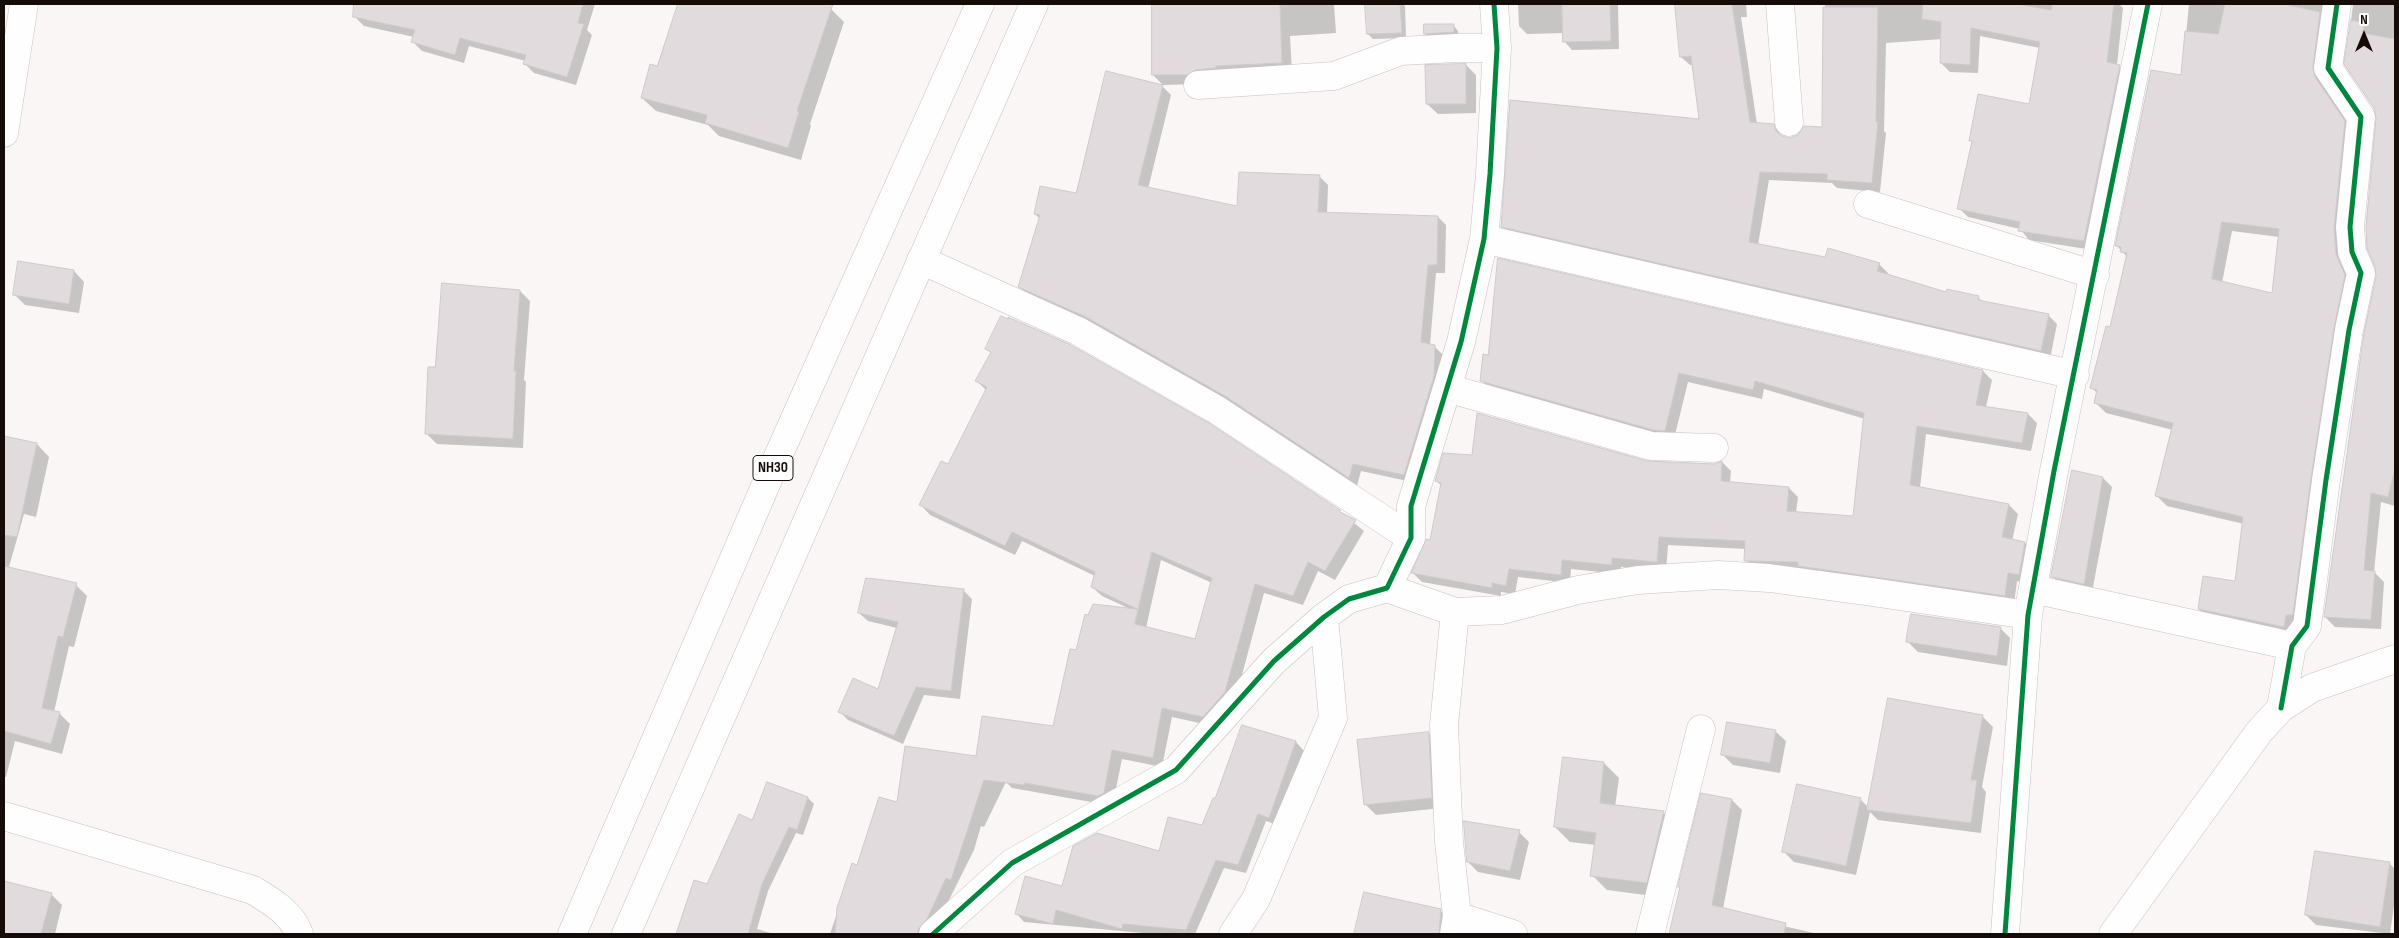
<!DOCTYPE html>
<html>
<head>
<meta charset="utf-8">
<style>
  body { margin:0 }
  #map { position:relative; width:2399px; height:938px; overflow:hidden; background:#f9f6f5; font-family:"Sofia Sans Condensed",sans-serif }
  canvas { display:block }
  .frame { position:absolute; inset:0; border:5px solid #150c08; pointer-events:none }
  .north { position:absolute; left:2339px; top:10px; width:50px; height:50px; -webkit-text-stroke:4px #fff; paint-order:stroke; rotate:0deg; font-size:14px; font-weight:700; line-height:20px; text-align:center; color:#150c08 }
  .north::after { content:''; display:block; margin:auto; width:18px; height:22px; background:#150c08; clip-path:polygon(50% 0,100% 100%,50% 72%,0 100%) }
</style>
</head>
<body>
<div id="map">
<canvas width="2399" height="938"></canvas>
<div class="frame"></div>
<div class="north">N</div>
</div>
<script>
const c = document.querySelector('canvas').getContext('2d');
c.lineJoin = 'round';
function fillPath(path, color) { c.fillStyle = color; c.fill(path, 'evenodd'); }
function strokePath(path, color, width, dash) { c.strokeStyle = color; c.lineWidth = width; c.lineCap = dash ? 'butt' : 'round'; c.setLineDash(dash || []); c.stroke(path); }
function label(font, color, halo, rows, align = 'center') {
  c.font = font + ' "Sofia Sans Condensed",sans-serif'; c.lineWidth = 4.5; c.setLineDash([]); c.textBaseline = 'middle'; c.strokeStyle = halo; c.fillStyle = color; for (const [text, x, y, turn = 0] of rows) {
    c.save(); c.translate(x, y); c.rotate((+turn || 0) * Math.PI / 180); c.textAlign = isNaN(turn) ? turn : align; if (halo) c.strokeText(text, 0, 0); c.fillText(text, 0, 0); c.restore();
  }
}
const shadow = new Path2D(`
  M357 4H595L587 30 592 35 576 85 534 73 525 64 526 61 469 46 464 63 422 51 413 42 414 37 364 26 354 16Z
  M679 4H816L831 9 844 22 810 124 811 126 801 160 719 136 708 125 656 111 642 98 658 68Z
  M1154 4H1334L1336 33 1290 36 1292 73 1197 84 1163 85 1153 75Z
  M1366 4H1402L1405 6 1406 38 1373 39 1368 34Z
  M1518 4H1618L1619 49 1572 50 1564 41V33L1527 34 1519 26Z
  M1675 4H1746L1747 17H1741L1757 124 1773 125 1783 137 1790 139 1823 128 1825 4H2119L2123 8 2117 65 2128 75 2093 250 2029 240 2020 229 1968 217 1959 208 1973 142 1971 140 2030 105 2040 48 1980 36 1978 73 1950 72 1941 63 1942 39 1886 43 1884 131 1886 133 1880 192 1837 188 1832 183 1769 180 1758 245 1826 259 1879 264 1888 273 1887 275 1947 293 1978 297 1983 302 2048 315 2057 324 2050 359 1511 235 1502 226 1700 120 1693 65H1690L1681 57Z
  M2189 4H2335L2322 77 2325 88 2354 132V285L2294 636 2209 619 2199 609 2236 583 2244 524 2167 506 2157 496 2173 430 2106 413 2096 403 2098 394 2091 387 2111 328 2127 257 2117 246 2182 77ZM2232 231 2279 237 2273 295 2222 283Z
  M2353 4H2395V506L2381 502 2374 572 2384 582 2381 629 2335 627 2325 617 2378 276V118L2375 108 2346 64Z
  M1454 26 1458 31V37L1430 38 1425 34Z
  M1466 65 1476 75V113L1438 114 1427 104Z
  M1162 86 1171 95 1148 189 1238 208 1320 177 1328 185 1327 214 1438 217 1446 225 1445 273H1436L1430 345 1434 346 1443 355 1412 482 1361 471 1357 486 1235 405 1096 326 1028 295 1019 286 1040 219 1035 214 1077 195Z
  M74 271 84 282 79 313 25 305 14 294Z
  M520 291 530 301 524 380 526 382 523 448 437 444 427 434 436 369Z
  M987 349 1339 511 1364 531 1335 580 1318 571 1303 605 1264 593 1235 701 1213 726 1172 717 1162 767 1122 759 1113 803 1108 805 1012 788 1006 782 984 827 981 826 974 850 932 934H830L853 865 857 866 898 804 977 757 1054 727 1077 651 1128 608 1102 596 1092 587 1095 576 1022 541 1015 555 930 515 921 505 949 466 986 390 977 381 992 354ZM1161 560 1212 583 1196 640 1146 628Z
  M1484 355 1983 371 1992 380 1986 407 2028 414 2037 423 2031 451 1926 434 1920 488 2009 505 2018 514 2012 541 2025 543 2034 553 2028 583 2017 581 2014 604 1755 570 1746 560V549L1668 545 1666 571 1621 567 1620 574 1571 569 1570 583 1518 577 1515 594 1501 592V596L1422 582 1413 573 1431 541 1442 486 1436 481 1647 462 1714 465 1722 462 1731 471 1730 483 1789 488 1798 497 1796 513 1854 518 1865 419 1764 389 1762 399 1688 382 1674 439 1491 390 1482 381Z
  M4 437 37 444 49 457 36 517 24 514 5 581Z
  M2103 478 2112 487 2092 592 2061 585 2052 576Z
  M76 585 87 596 74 647 69 646 54 712 59 713 70 724 62 754 15 741 6 777H4V634L7 624Z
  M963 590 972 599 960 699 924 695 903 744 848 720 839 711 879 690 897 628 868 621 859 613Z
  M2000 628 2010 638 2007 666 1918 652 1908 642Z
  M1889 700 1983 717 1993 727 1982 787 1986 792 1981 833 1878 820 1870 812 1856 875 1794 862 1783 851 1860 799 1868 807Z
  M1243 727 1296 742 1304 751 1277 825 1266 821 1246 873 1224 868 1195 934H1154L1024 922 1016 913 1063 887 1160 852 1203 827 1216 800Z
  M1775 731 1786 741 1780 773 1733 765 1723 755Z
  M1428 733 1438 743 1441 808 1376 815 1366 805Z
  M1604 763 1619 778 1615 807 1664 813 1679 827 1661 897 1607 890 1592 875 1596 845 1570 842 1555 827Z
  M808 798 814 804 803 835 796 833 768 891 757 929 774 934H676L695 882 708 886 753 822Z
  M1732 800 1742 810 1723 909 1745 917 1818 934H1670L1681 888Z
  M1519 832 1529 842 1520 880 1478 872 1468 862Z
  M2389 863 2395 869V899L2390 934 2316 925 2306 915Z
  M4 883 51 894 62 905 55 934H4Z
  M1365 894 1440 910 1450 920V934H1356Z`);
const building = new Path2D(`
  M354 4H583L578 23 584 24 567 77 523 64 526 55 460 38 455 55 411 42 415 30 353 17Z
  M678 4H833L797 111 799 112 788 148 705 123 707 115 641 98 650 64 657 66Z
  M1152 4H1280L1282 63 1216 66V68L1196 70 1187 75H1152Z
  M1365 4H1400L1402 33 1367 34Z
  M1562 4H1610L1611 41 1563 42Z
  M1675 4H1732L1750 122 1774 124 1776 131 1782 136 1790 138 1798 135 1804 126 1822 127 1823 7H1878L1876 122H1878L1872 183 1827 180V174L1760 172 1749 242 1825 257 1828 248 1880 263 1877 271 1946 292 1947 289 1979 296 1978 300 2049 314 2041 351 1501 227 1510 100 1699 119 1691 56 1680 57Z
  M1923 4H2018L2051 10 2052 4H2114L2107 62 2120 65 2084 241 2018 231 2020 222 1957 209 1972 141H1969L1978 94 2029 104 2040 42 1971 28 1970 65 1940 63 1941 22 1922 19Z
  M2225 4H2284L2320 12 2313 67 2315 77 2345 121 2334 228 2336 254 2345 275 2334 328 2311 478 2293 615H2286L2284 627 2198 609 2203 576 2235 581 2243 517 2155 496 2173 423 2094 403 2097 390 2090 388 2106 326 2110 327 2127 253 2120 252 2121 247 2115 246 2151 70 2181 75 2185 31 2218 34ZM2222 222 2279 229 2272 293 2212 279Z
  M2351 20 2365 23 2363 33 2395 39V469L2388 497 2371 493 2364 570 2375 571 2371 620 2324 617 2364 333 2376 276 2375 267 2367 248 2366 227 2376 118 2374 108 2344 64Z
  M1424 24H1454V32L1424 34Z
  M1466 64V104H1426L1425 65Z
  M1106 71 1163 85 1138 185 1237 206 1239 172 1320 175 1318 212 1438 216 1437 265H1428L1421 342 1435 345 1434 376 1404 475 1353 464 1349 478 1225 396 1086 317 1018 287 1040 215 1034 214 1040 186 1076 193Z
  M1498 258 1983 370 1976 405 2028 413 2022 443 1917 426 1910 485 2009 504 2002 537 2025 542 2019 575 2008 573 2005 596 1798 566V562L1744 561 1745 541 1659 537 1657 562 1612 558V565L1562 560 1561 575 1509 569 1506 586 1492 583V588L1411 573 1426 539 1430 540 1441 483 1435 481 1443 453 1472 455 1477 413 1647 461 1714 464 1722 461 1721 481 1789 487 1787 511 1853 516 1864 413 1755 381 1753 390 1679 373 1665 431 1653 430 1480 381 1483 354 1488 355Z
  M18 261 74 270 69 304 13 295Z
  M442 283 520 290 514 371H516L513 439 425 434 428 367H435Z
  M1001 316 1008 319V317L1071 345 1209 423 1340 510V512L1356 520 1325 571 1308 562 1293 596 1255 584 1225 692 1203 717 1162 708 1153 758 1112 750 1104 793 1098 796 1025 783 1024 785 984 780 951 880 946 878 927 919 918 929V934H835L837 908 852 863 857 865 879 797 897 802 905 746 976 756 982 716 1053 726 1070 649 1076 650 1085 614 1088 615 1093 604 1137 609 1091 587 1095 572 1012 532 1005 546 919 505 941 461 948 464 987 387 975 381 991 352 985 349ZM1152 552 1212 578 1195 639 1135 624Z
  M4 436 37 443 17 537 4 535Z
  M2072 470 2103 477 2084 584 2051 577Z
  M4 566 77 583 63 637 58 636 42 708 60 712 51 744 4 731Z
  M866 578 964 589 951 691 916 687 894 736 838 712 853 678 878 689 898 622 858 613Z
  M1911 614 2001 627 1997 656 1906 642Z
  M1888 698 1983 715 1971 780H1977L1971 823 1867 810Z
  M1727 722 1776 730 1770 763 1721 755Z
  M1242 725 1296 741 1269 818 1258 814 1238 865 1216 860 1186 930 1123 924 1122 929 1056 910 1053 924 1015 914 1025 876 1062 886 1073 846 1097 833 1159 851 1168 817 1202 825 1213 798H1215Z
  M1429 732 1432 798 1364 805 1357 740Z
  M1563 757 1604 762 1600 803 1664 811 1647 883 1590 876 1596 833 1554 827Z
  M767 782 808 797 797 830 789 827 762 884 748 934H676L694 880 707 884 739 814 752 820Z
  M1797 784 1861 798 1846 866 1782 852Z
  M1701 793 1732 799 1712 905 1786 923 1784 934H1669L1680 887H1678Z
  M1464 821 1520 830 1510 871 1467 862Z
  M2315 851 2390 862 2380 927 2305 915Z
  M4 881 52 893 41 934H4Z
  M1364 892 1441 909 1439 934H1354Z`);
const minor = new Path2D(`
  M1780 4 1789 122
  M1198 85 1334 76 1401 51 1456 48H1497
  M4 133 24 4
  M1868 204 2095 275
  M1484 239 2075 375
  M921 260 1078 331 1217 410 1411 538
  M1447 388 1651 446 1714 448
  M1387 588 1455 612 1502 610 1578 590 1638 580 1718 575 1769 578 1872 592 2028 615
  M2033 589 2292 646
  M2281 708 2292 646 2307 626 2326 480 2349 330 2361 273 2352 252 2350 227 2361 117 2328 68 2337 4
  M4 816 253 890C271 901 292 913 299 934
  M1457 916 1513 934
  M933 934 1012 863 1176 770 1274 661 1324 617 1349 599 1387 588 1411 538V506L1461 342 1484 239 1490 174 1497 48 1494 4
  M1233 934 1256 899 1333 718 1324 617
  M1454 934 1457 916 1449 842 1444 725 1455 612
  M1650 934 1701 729
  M2005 934 2028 615 2054 471 2148 4
  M2113 934 2259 732 2281 708 2312 688 2395 659`);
const trunk = new Path2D(`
  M572 934 776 461 980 4
  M626 934 1034 4`);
const cycleway = new Path2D(`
  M2281 708 2292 646 2307 626 2326 480 2349 330 2361 273 2352 252 2350 227 2361 117 2328 68 2337 4
  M933 934 1012 863 1176 770 1274 661 1324 617 1349 599 1387 588 1411 538V506L1461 342 1484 239 1490 174 1497 48 1494 4
  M2005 934 2028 615 2054 471 2148 4`);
const shields = [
  [773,468,40]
];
const shieldNames = [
  ["NH30",773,468]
];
fillPath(shadow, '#0003');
fillPath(building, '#e1dbde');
strokePath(building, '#cec9cc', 1);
strokePath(minor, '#c8c1bf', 29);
strokePath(trunk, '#c8c1bf', 29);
strokePath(minor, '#fefefe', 28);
strokePath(trunk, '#fefefe', 28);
strokePath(cycleway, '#00873e', 5);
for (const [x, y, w] of shields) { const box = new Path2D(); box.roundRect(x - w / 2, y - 12.5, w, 25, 4); c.fillStyle = '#fff'; c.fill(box); strokePath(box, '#150c08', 1); }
label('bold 15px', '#150c08', null, shieldNames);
</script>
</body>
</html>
